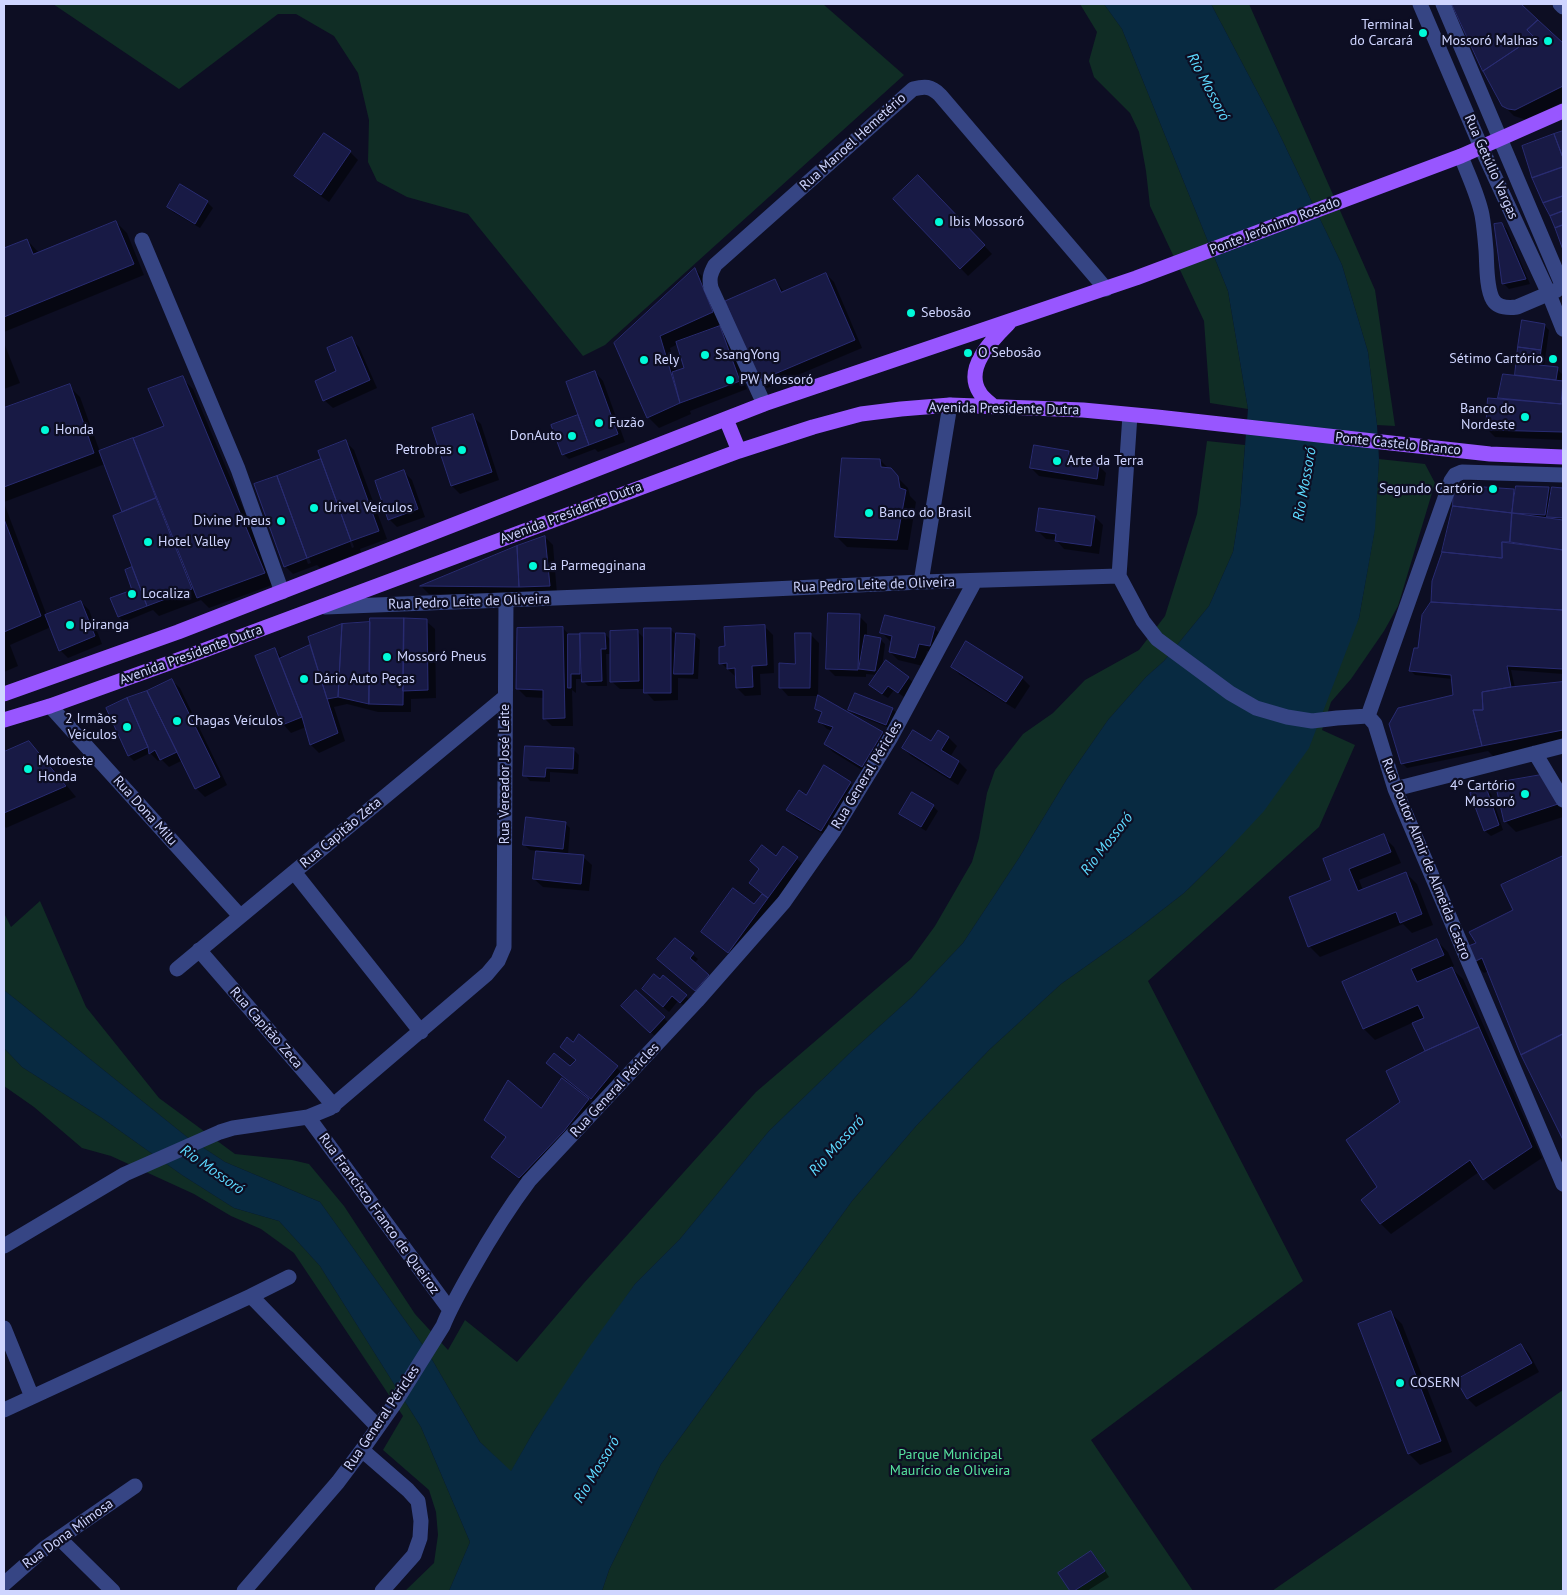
<!DOCTYPE html>
<html>
<head>
<meta charset="utf-8">
<style>
  body { margin:0 }
  #map { position:relative; width:1567px; height:1595px; overflow:hidden; background:#0d0e23; font-family:"PT Sans",sans-serif }
  canvas { display:block }
  .frame { position:absolute; inset:0; border:5px solid #cfd5ff; pointer-events:none }
</style>
</head>
<body>
<div id="map">
<canvas width="1567" height="1595"></canvas>
<div class="frame"></div>
</div>
<script>
const c = document.querySelector('canvas').getContext('2d');
c.lineJoin = 'round';
function fillPath(path, color) { c.fillStyle = color; c.fill(path, 'evenodd'); }
function strokePath(path, color, width, dash) { c.strokeStyle = color; c.lineWidth = width; c.lineCap = dash ? 'butt' : 'round'; c.setLineDash(dash || []); c.stroke(path); }
function label(font, color, halo, rows, align = 'center') {
  c.font = font + ' "PT Sans",sans-serif'; c.lineWidth = 4.5; c.setLineDash([]); c.textBaseline = 'middle'; c.strokeStyle = halo; c.fillStyle = color; for (const [text, x, y, turn = 0] of rows) {
    c.save(); c.translate(x, y); c.rotate((+turn || 0) * Math.PI / 180); c.textAlign = isNaN(turn) ? turn : align; if (halo) c.strokeText(text, 0, 0); c.fillText(text, 0, 0); c.restore();
  }
}
const green = new Path2D(`
  M53 4H823L904 75 605 345 583 356 468 214 407 197 377 181 368 162 369 120 358 73 334 36 296 14H278L179 89Z
  M1080 4H1104L1122 29 1228 291 1248 409 1210 403 1204 321 1150 206 1146 171 1139 132 1130 113 1094 77 1089 61 1097 32Z
  M1211 4H1249L1375 290 1395 426 1377 425 1368 352 1342 265 1276 127Z
  M1207 441 1245 445 1240 508 1233 552 1209 606 1164 661 1146 677 1108 720 1067 779 1019 858 963 943 912 997 852 1051 769 1131 680 1239 635 1284 534 1431 511 1472 480 1442 427 1351 320 1202 225 1162 187 1137 4 990V913L11 927 40 901 86 1007 159 1098 235 1154 292 1160 309 1164 344 1206 415 1314 448 1350 465 1320 517 1362 584 1283 756 1092 911 959 935 926 972 862 979 838 987 793 995 770 1023 734 1053 713 1085 680 1139 650 1165 616 1197 514Z
  M1379 459 1425 464 1435 483 1398 606 1384 631 1351 679 1331 702 1322 730 1355 745 1319 827 1148 981 1303 1281 1091 1440 1193 1591H602L609 1570 661 1464 852 1201 916 1126 989 1050 1061 984 1130 935 1184 893 1224 854 1359 618 1374 533Z
  M4 1048 22 1067 102 1118 182 1175 234 1208 279 1221 320 1266 421 1427 470 1542 449 1591H405L434 1563 438 1535 436 1512 429 1490 383 1450 403 1416 294 1253 261 1229 231 1216 194 1194 111 1156 82 1148 34 1107 4 1086Z
  M1563 1390V1591H1272Z`);
const water = new Path2D(`
  M1104 4H1211L1276 127 1342 265 1368 352 1377 425 1379 459 1375 529 1359 618 1309 748 1264 811 1224 854 1184 893 1130 935 1061 984 989 1050 916 1126 852 1201 661 1464 609 1570 602 1591H449L470 1542 421 1427 320 1266 279 1221 234 1208 182 1175 102 1118 22 1067 4 1048V990L187 1137 225 1162 320 1202 427 1351 480 1442 511 1471 534 1431 590 1346 635 1284 680 1239 769 1131 852 1051 912 997 963 943 1019 858 1067 779 1108 720 1146 677 1164 661 1209 606 1233 552 1240 508 1248 409 1228 291 1122 29Z`);
const shadow = new Path2D(`
  M1454 4H1519L1563 44V102L1527 120 1514 116 1503 105 1484 70Z
  M1563 132V246L1523 147Z
  M350 152 358 160 329 202 304 184 296 176Z
  M918 177 992 254 968 276 894 199Z
  M181 186 207 202 213 208 200 228 173 212 168 207Z
  M116 222 127 233 144 275 4 332V249L27 240 39 253Z
  M1502 224 1507 229 1530 284 1509 289 1504 284 1496 225Z
  M695 269 706 280 723 323 718 326 727 335 747 389 690 411 691 414 659 428 648 417 615 343ZM678 344 685 369 677 372 670 348Z
  M826 274 834 282 862 348 767 388 759 380 775 280 784 292Z
  M1544 325 1549 330 1544 367 1557 369 1562 374 1561 382H1563V440L1495 437 1487 429 1499 400 1504 376 1519 377 1516 375Z
  M351 339 359 347 377 388 333 408 324 400Z
  M4 343 20 383 4 389Z
  M595 372 603 381 625 442 598 452 595 449 569 459 563 454 578 416 581 420Z
  M182 378 193 389 275 584 209 608 201 600 159 616 153 610 124 622 119 617 112 599 134 590 132 569 136 573 124 512 105 464 4 502V409L69 386 80 397 100 452 165 427Z
  M472 416 481 424 499 480 460 494 452 486Z
  M346 442 354 450 387 539 360 549 361 552 320 568 317 565 293 574 285 566 256 485 320 461 324 465 319 452ZM325 467 354 547 352 548 322 468ZM279 485H282L311 563 308 564Z
  M1069 452 1077 460 1076 462 1098 465 1106 473 1104 486 1039 476 1031 468Z
  M880 460 908 488 910 496 916 502 908 550 847 547 836 536Z
  M404 472 412 480 425 517 397 527 389 519Z
  M1548 488 1552 492 1553 488 1563 489V674L1511 670 1515 688 1563 684V743L1494 757 1488 751 1407 768 1402 763 1454 696 1452 679 1415 675 1410 670 1419 650 1514 490 1516 493Z
  M4 503 47 616 81 602 89 610 102 644 68 658 60 650 51 627 10 645 18 666 4 672Z
  M1095 517 1103 525 1099 554 1064 549 1056 540 1046 539 1038 531Z
  M545 537 553 545 557 594H429L422 587Z
  M859 616 867 624V637L880 639 885 644 882 668 908 678 914 683 904 697 894 690 888 698 875 690 870 684 877 675 866 674V677L835 676 827 668Z
  M426 621 435 629 436 698 411 699V712H378L347 704 334 707 345 741 319 753 311 745 306 727 291 733 283 724 275 649 283 659 312 646Z
  M765 627 773 635 774 673 760 674 761 695 745 696 737 688 736 677 721 663 726 647Z
  M563 628 569 635 605 634 611 640 638 632 645 639 670 629 677 636 694 635 700 640 698 679 678 678V700L654 701 646 692V689H620L611 681V654H606L607 686H588L583 681V679H576V693L572 690 573 726H552L544 718V698L526 697 518 689Z
  M934 628 942 636 938 654 927 651 923 666 898 660 890 652 892 642 890 641 882 633Z
  M810 634 819 643 818 696H788L780 687 796 665Z
  M952 667 1022 678 1030 686 1015 709 960 675Z
  M171 680 180 688 227 785 205 797 196 788 183 760 169 767 161 759 158 761 150 753 134 761 129 756 148 692Z
  M816 709 882 733 890 741 870 775 833 752 825 744 832 731 827 729 819 721 822 714Z
  M849 709H892L898 714 892 729 854 714Z
  M938 732 949 738 957 746 950 757 959 762 967 770 958 785 911 756 903 748 931 743Z
  M28 742 40 753 76 797 6 828 4 825V753Z
  M574 750 579 755 578 774 550 772V782L530 781 525 775Z
  M824 767 850 783 858 791 830 838 796 818 788 810 806 796Z
  M1552 788 1563 808V817L1516 832 1505 821Z
  M1486 789 1491 794 1503 830 1491 836 1485 831 1471 793Z
  M933 806 938 811 926 831 906 819 901 814Z
  M565 823 570 828 568 855 583 857 592 865 589 891 543 887 534 879 537 851 530 850 524 845Z
  M1383 836 1394 847 1401 863 1359 880 1363 890 1406 873 1417 884 1433 925 1412 933 1403 924 1320 957 1309 946 1333 880Z
  M784 848 805 866 736 960 702 932 754 906 763 894 751 883 777 858Z
  M1563 857V1137L1522 1055 1489 971 1484 973 1473 962 1478 943 1515 911 1503 886Z
  M675 940 698 959 694 964 714 981 701 996 664 964Z
  M1437 941 1448 952 1454 966 1451 968 1463 979 1542 1158 1494 1190 1484 1179 1479 1172 1391 1234 1380 1223 1378 1187 1401 1103 1427 1052 1414 1022 1375 1040 1364 1029 1344 983Z
  M663 977 691 1001 686 1007 678 1001 669 1012 648 994Z
  M636 992 669 1023 656 1037 623 1006Z
  M579 1036 625 1075 600 1107 556 1071 571 1068 577 1060 573 1043Z
  M562 1080 588 1100 599 1111 531 1188 503 1167 492 1156 506 1138 485 1119 541 1110Z
  M1391 1313 1402 1324 1452 1452 1420 1465 1409 1454Z
  M1521 1345 1529 1353 1539 1372 1476 1407 1468 1399Z
  M1091 1552 1096 1557 1109 1577 1087 1591H1072L1060 1573Z`);
const building = new Path2D(`
  M1452 4H1521L1538 20 1527 30 1534 37 1483 71Z
  M1538 20 1563 43V86L1515 110 1508 109 1502 106 1483 71 1534 37 1527 30Z
  M1563 131V158L1554 134Z
  M324 133 351 151 321 195 294 176Z
  M1554 134 1563 158V167L1532 178 1522 146Z
  M1563 167V196L1543 203 1532 178Z
  M918 175 985 245 960 269 893 199Z
  M180 184 208 201 195 224 167 207Z
  M1563 196V211L1550 216 1543 203Z
  M1563 211V225L1555 228 1550 216Z
  M116 221 134 264 4 317V248L27 239 33 254Z
  M1502 223 1526 279 1502 284 1494 224Z
  M1563 225V250L1555 228Z
  M695 268 713 312 660 336 680 403 647 418 614 343Z
  M826 273 855 340 758 381 725 301 775 279 781 292Z
  M1522 320 1545 324 1541 350 1518 347Z
  M720 326 740 381 680 403 672 372 684 368 676 342Z
  M352 337 370 380 323 401 315 381 336 371 327 348Z
  M1518 347 1541 350 1539 365 1558 367 1556 380 1515 375Z
  M595 371 618 434 589 445 566 382Z
  M1503 374 1563 381 1561 404 1498 398Z
  M183 376 265 573 197 598 133 438 164 426 148 389Z
  M70 384 94 453 4 487V408Z
  M1488 398 1563 404V432L1486 430Z
  M473 414 492 472 451 486 432 428Z
  M578 415 589 445 562 455 551 425Z
  M133 438 156 498 122 512 99 451Z
  M346 440 379 531 351 541 318 451Z
  M1034 445 1069 451 1068 459 1099 464 1097 479 1030 468Z
  M842 458 880 459 881 467 891 468 898 476 900 488 906 490 897 540 835 537Z
  M321 459 351 541 307 558 277 476Z
  M404 470 418 509 388 520 375 481Z
  M277 476 307 558 284 567 254 484Z
  M1454 485 1514 489 1512 513 1453 506Z
  M1516 486 1549 487 1545 515 1512 513Z
  M1552 487 1563 488V518L1547 517Z
  M156 498 192 589 147 606 113 516Z
  M1453 506 1512 513 1510 542H1502V558L1442 552Z
  M1039 508 1095 516 1091 546 1055 541 1056 534 1036 531Z
  M1512 513 1563 520V550L1510 542Z
  M4 519 41 616 4 632Z
  M545 536 550 586 519 587 517 546Z
  M1502 542 1563 550V610L1431 602 1432 581 1442 552 1502 558Z
  M517 546 519 587 420 586Z
  M132 567 147 606 118 617 110 598 132 590 125 570Z
  M81 601 95 636 59 651 45 615Z
  M1431 602 1563 610V669L1507 666 1511 687 1482 692 1483 710H1473L1482 746 1401 764 1389 724 1398 708 1453 695 1451 675 1409 671 1414 648H1418L1422 615Z
  M828 613 860 614 858 670 826 669Z
  M885 615 935 627 930 646 919 644 915 658 889 652 892 636 880 633Z
  M370 618H404L403 705 369 704Z
  M404 618 427 619 428 690 403 691Z
  M370 622 369 704 338 697 342 624Z
  M342 624 338 697 327 699 308 637Z
  M765 625 767 665 752 666 753 687 736 688 735 668 727 669V663L719 664V647L725 646 724 627Z
  M563 627 565 718 543 719V690L516 689 517 628Z
  M644 628H671V693H644Z
  M638 630 639 681 610 682V631Z
  M580 633H605L606 649H601L602 681 582 682Z
  M676 633 695 634 693 674H674Z
  M795 633H811L810 688H779V663L795 664Z
  M568 634H580V674H571V688H568Z
  M865 635 881 638 875 671 859 669Z
  M966 641 1023 677 1006 702 951 667Z
  M310 645 338 733 310 745 302 717 279 659Z
  M275 648 302 717 282 725 255 656Z
  M886 660 909 677 898 693 888 686 882 694 869 685Z
  M172 679 220 777 195 789 147 691Z
  M1563 682V730L1482 746 1473 710H1483L1482 692 1511 687Z
  M147 691 177 752 160 760 155 750 149 754 148 747 127 698Z
  M855 693 893 708 886 725 848 710Z
  M818 695 883 732 862 767 824 744 833 727 818 722 822 712 815 709Z
  M127 698 148 747 128 756 106 708Z
  M913 730 931 741 938 730 949 737 941 750 959 761 950 778 902 748Z
  M29 741 66 786 4 813V752Z
  M525 746 574 748 573 769 546 768 545 777 523 776Z
  M824 765 851 782 821 831 786 810 799 790 806 795Z
  M1541 775 1558 804 1504 822 1495 783Z
  M1486 787 1499 825 1484 831 1470 793Z
  M912 792 934 805 921 827 899 814Z
  M526 817 566 822 563 849 523 845Z
  M1384 834 1391 852 1349 869 1358 891 1406 872 1422 914 1400 923 1396 912 1308 947 1289 897 1331 880 1323 859Z
  M762 845 776 856 783 846 798 857 768 898 749 883 759 869 750 861Z
  M536 851 584 855 581 884 533 879Z
  M1563 856V1034L1521 1055 1482 958 1472 963 1466 947 1476 943 1469 932 1513 910 1501 885Z
  M733 888 754 904 762 894 768 898 728 953 701 932Z
  M675 938 694 953 690 958 709 975 695 991 657 959Z
  M1437 939 1444 955 1411 969 1417 982 1452 967 1479 1027 1425 1051 1412 1023 1424 1018 1418 1005 1363 1029 1342 982Z
  M654 974 660 979 663 975 687 995 680 1003 672 996 663 1007 642 989Z
  M636 990 665 1017 650 1033 621 1006Z
  M1479 1027 1532 1147 1483 1180 1470 1160 1380 1224 1361 1200 1377 1187 1346 1140 1400 1102 1386 1071 1425 1051Z
  M579 1034 618 1066 591 1099 546 1063 554 1053 570 1066 576 1060 560 1047 567 1037 573 1042Z
  M1563 1034V1140L1521 1055Z
  M562 1078 589 1099 564 1131 519 1178 491 1157 506 1137 484 1120 508 1080 541 1108Z
  M1391 1311 1441 1441 1408 1454 1358 1324Z
  M1521 1344 1532 1363 1467 1399 1456 1380Z
  M1091 1551 1105 1571 1074 1591H1070L1058 1573Z`);
const minor = new Path2D(`
  M1420 4 1481 147 1549 294 1563 329
  M1443 4 1563 287
  M1560 4 1563 7
  M1461 156C1468 175 1478 195 1482 215 1484 226 1485 238 1486 250 1487 263 1486 288 1493 300 1498 308 1509 308 1517 307L1557 290
  M142 240 238 469 282 592
  M764 404 711 288C709 279 710 274 715 265L913 89C925 86 931 86 940 95L1106 289
  M1119 576 1143 621 1157 639 1230 693 1256 708 1287 717 1312 721 1337 718 1368 716
  M1119 576 1130 415
  M921 582 950 405
  M325 607 708 592 921 582 1119 576
  M50 706 240 916
  M1368 716 1375 724 1395 789 1563 1184
  M1368 716 1451 481 1455 475 1462 472 1563 475
  M1535 753 1563 800
  M1395 789 1563 746
  M294 872 421 1032
  M199 950 334 1106
  M177 969 505 697
  M308 1117 450 1310
  M4 1246 125 1174 220 1132 233 1128 308 1117 330 1108 487 974 498 961 504 947 506 600
  M251 1296 289 1277
  M4 1328 32 1397
  M4 1410 251 1296 378 1427
  M362 1450 408 1490 418 1501 421 1521 420 1538 414 1555 382 1591
  M59 1538 113 1591
  M4 1584 45 1548 135 1486
  M244 1591 338 1482 362 1450 393 1406 443 1326C451 1306 462 1287 473 1268 490 1238 508 1209 529 1181L697 1001 784 902 833 832 891 737 975 581`);
const major = new Path2D(`
  M994 407C990 403 983 398 980 393 963 368 993 339 1009 323
  M726 419 739 451
  M4 694 178 632 764 404 1136 278 1461 156 1563 111
  M4 720 50 706 186 657 739 451 813 427 861 414 901 409 950 405 1083 410 1157 417 1490 454 1563 457`);
const markers = [
  [1423,33,5,"#00fad9"],
  [1548,41,5,"#00fad9"],
  [939,222,5,"#00fad9"],
  [911,313,5,"#00fad9"],
  [968,353,5,"#00fad9"],
  [705,355,5,"#00fad9"],
  [1553,359,5,"#00fad9"],
  [644,360,5,"#00fad9"],
  [730,380,5,"#00fad9"],
  [1525,417,5,"#00fad9"],
  [599,423,5,"#00fad9"],
  [45,430,5,"#00fad9"],
  [572,436,5,"#00fad9"],
  [462,450,5,"#00fad9"],
  [1057,461,5,"#00fad9"],
  [1493,489,5,"#00fad9"],
  [314,508,5,"#00fad9"],
  [869,513,5,"#00fad9"],
  [281,521,5,"#00fad9"],
  [148,542,5,"#00fad9"],
  [533,566,5,"#00fad9"],
  [132,594,5,"#00fad9"],
  [70,625,5,"#00fad9"],
  [387,657,5,"#00fad9"],
  [304,679,5,"#00fad9"],
  [177,721,5,"#00fad9"],
  [127,727,5,"#00fad9"],
  [28,769,5,"#00fad9"],
  [1525,794,5,"#00fad9"],
  [1400,1383,5,"#00fad9"]
];
const poiNames = [
  ["Terminal",1413,25,"right"],
  ["do Carcará",1413,41,"right"],
  ["Mossoró Malhas",1538,41,"right"],
  ["Ibis Mossoró",949,222],
  ["Sebosão",921,313],
  ["O Sebosão",978,353],
  ["SsangYong",715,355],
  ["Sétimo Cartório",1543,359,"right"],
  ["Rely",654,360],
  ["PW Mossoró",740,380],
  ["Banco do",1515,409,"right"],
  ["Nordeste",1515,425,"right"],
  ["Fuzão",609,423],
  ["Honda",55,430],
  ["DonAuto",562,436,"right"],
  ["Petrobras",452,450,"right"],
  ["Arte da Terra",1067,461],
  ["Segundo Cartório",1483,489,"right"],
  ["Urivel Veículos",324,508],
  ["Banco do Brasil",879,513],
  ["Divine Pneus",271,521,"right"],
  ["Hotel Valley",158,542],
  ["La Parmegginana",543,566],
  ["Localiza",142,594],
  ["Ipiranga",80,625],
  ["Mossoró Pneus",397,657],
  ["Dário Auto Peças",314,679],
  ["2 Irmãos",117,719,"right"],
  ["Veículos",117,735,"right"],
  ["Chagas Veículos",187,721],
  ["Motoeste",38,761],
  ["Honda",38,777],
  ["4º Cartório",1515,786,"right"],
  ["Mossoró",1515,802,"right"],
  ["COSERN",1410,1383]
];
const streetNames = [
  ["Rua Manoel Hemetério",853,142,-42],
  ["Rua Getúlio Vargas",1491,167,66],
  ["Ponte Jerônimo Rosado",1275,226,-21],
  ["Avenida Presidente Dutra",1004,409,1],
  ["Ponte Castelo Branco",1398,444,6],
  ["Avenida Presidente Dutra",571,513,-21],
  ["Rua Pedro Leite de Oliveira",874,585,-2],
  ["Rua Pedro Leite de Oliveira",469,602,-2],
  ["Avenida Presidente Dutra",191,655,-20],
  ["Rua Vereador José Leite",505,774,-90],
  ["Rua General Péricles",867,775,-59],
  ["Rua Dona Milu",145,811,48],
  ["Rua Capitão Zeta",341,833,-40],
  ["Rua Doutor Almir de Almeida Castro",1426,859,68],
  ["Rua Capitão Zeca",266,1028,49],
  ["Rua General Péricles",615,1090,-47],
  ["Rua Francisco Franco de Queiroz",379,1214,54],
  ["Rua General Péricles",382,1418,-56],
  ["Rua Dona Mimosa",68,1534,-36]
];
const parkNames = [
  ["Parque Municipal",950,1455],
  ["Maurício de Oliveira",950,1471]
];
const waterNames = [
  ["Rio Mossoró",1208,87,62],
  ["Rio Mossoró",1305,484,-80],
  ["Rio Mossoró",1107,844,-52],
  ["Rio Mossoró",837,1146,-48],
  ["Rio Mossoró",212,1170,35],
  ["Rio Mossoró",597,1470,-59]
];
fillPath(green, '#102d25');
fillPath(water, '#082a41');
fillPath(shadow, '#0007');
fillPath(building, '#181a45');
strokePath(building, '#292c72', 1);
strokePath(minor, '#364584', 15);
strokePath(major, '#9856ff', 15);
for (const [x, y, r, color] of markers) { const dot = new Path2D(); dot.arc(x, y, r, 0, 2 * Math.PI); c.fillStyle = color; c.fill(dot); strokePath(dot, '#0d0e23', 2); }
label('14px', '#cfd5ff', '#0d0e23', poiNames, 'left');
label('14px', '#cfd5ff', '#0d0e23', streetNames);
label('14px', '#57e49f', '#0d0e23', parkNames);
label('italic 15px', '#5ddaff', '#0d0e23', waterNames);
</script>
</body>
</html>
